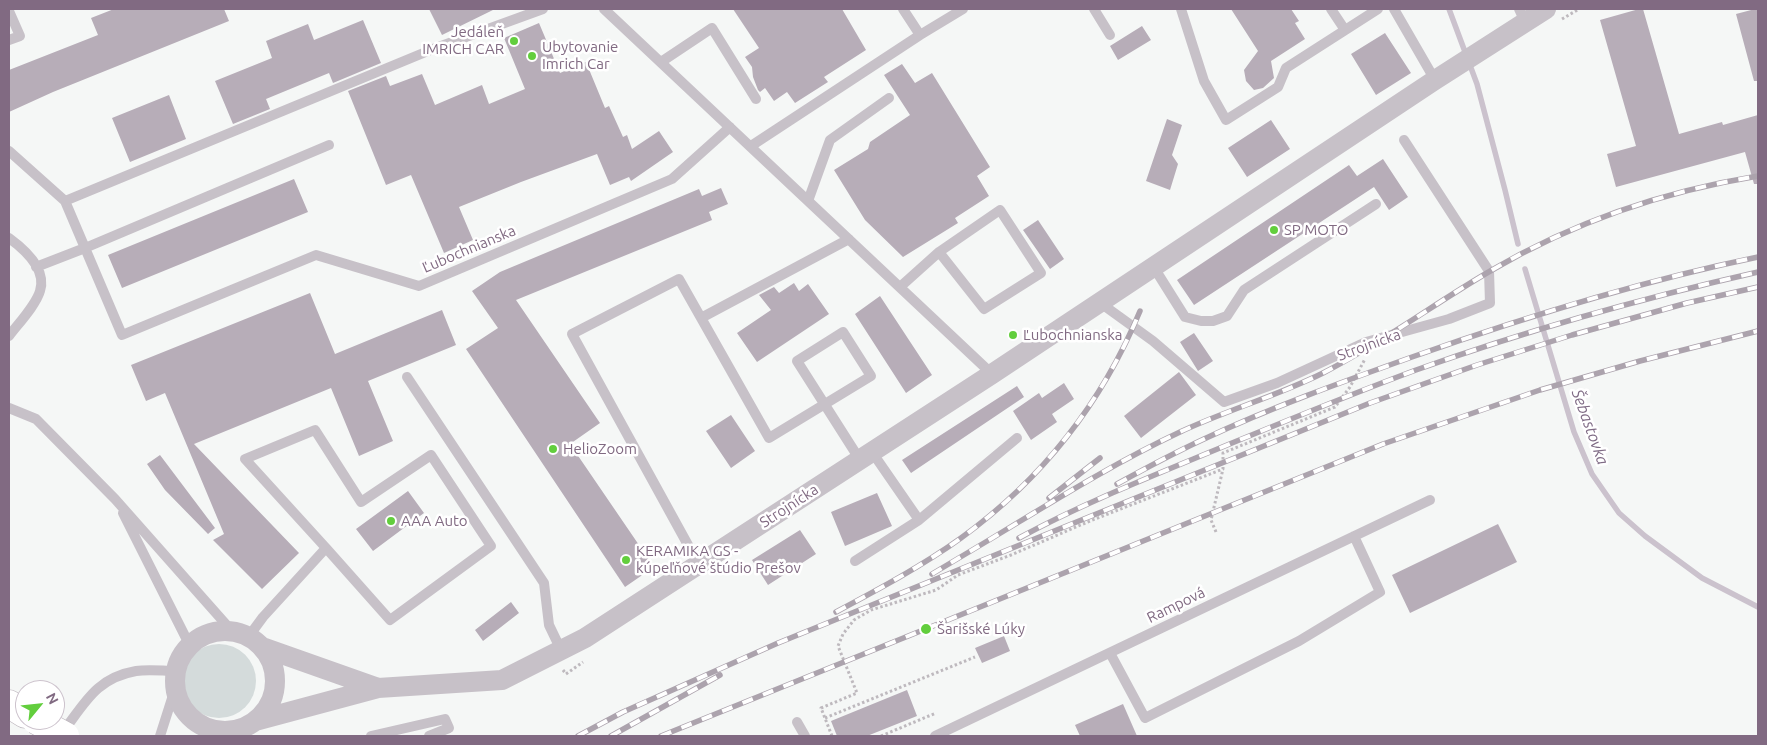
<!DOCTYPE html>
<html>
<head>
<meta charset="utf-8">
<style>
  body { margin:0 }
  #map { position:relative; width:1767px; height:745px; overflow:hidden; background:#f5f7f6; font-family:Ubuntu,sans-serif }
  canvas { display:block }
  .frame { position:absolute; inset:0; border:10px solid #816a82; pointer-events:none }
  .north { position:absolute; left:15px; top:680px; width:50px; height:50px; box-sizing:border-box; background:#fff; border:1px solid #cdc3cd; border-radius:50%; rotate:62deg; font-size:14px; font-weight:700; line-height:20px; text-align:center; color:#816a82 }
  .north::after { content:''; display:block; margin:auto; width:18px; height:22px; background:#62ce3d; clip-path:polygon(50% 0,100% 100%,50% 72%,0 100%) }
</style>
</head>
<body>
<div id="map">
<canvas width="1767" height="745"></canvas>
<div class="frame"></div>
<div class="north">N</div>
</div>
<script>
const c = document.querySelector('canvas').getContext('2d');
c.lineJoin = 'round';
function fillPath(path, color) { c.fillStyle = color; c.fill(path, 'evenodd'); }
function strokePath(path, color, width, dash) { c.strokeStyle = color; c.lineWidth = width; c.lineCap = dash ? 'butt' : 'round'; c.setLineDash(dash || []); c.stroke(path); }
function label(font, color, halo, rows, align = 'center') {
  c.font = font + ' Ubuntu,sans-serif'; c.lineWidth = 5; c.setLineDash([]); c.textBaseline = 'middle'; c.strokeStyle = halo; c.fillStyle = color; for (const [text, x, y, turn = 0] of rows) {
    c.save(); c.translate(x, y); c.rotate((+turn || 0) * Math.PI / 180); c.textAlign = isNaN(turn) ? turn : align; if (halo) c.strokeText(text, 0, 0); c.fillText(text, 0, 0); c.restore();
  }
}
const green = new Path2D(`
  M182 681a37 37 0 1 1 74 0a37 37 0 1 1-74 0Z`);
const stream = new Path2D(`
  M1449 9 1477 84 1505 190 1518 244
  M1525 269 1574 432 1592 474 1619 513 1645 536 1702 578 1758 607`);
const building = new Path2D(`
  M114 9H224L229 21 53 92 9 112V70L98 35 91 18Z
  M429 9H495L442 35Z
  M733 9H842L866 50 824 77 828 82 795 103 787 92 774 101 765 88 760 92 758 90 753 77 752 67 745 57 759 48Z
  M1231 9H1291L1299 21 1295 23 1305 39 1271 61 1274 78 1263 88 1254 90 1246 81 1244 70 1258 51Z
  M1639 9H1643L1679 134 1722 122 1723 125 1758 115V184H1754L1745 152 1616 187 1607 154 1636 146 1600 20Z
  M1755 9H1758V81H1754L1736 14Z
  M363 20 381 63 333 83 329 73 266 99 270 109 233 124 215 81 272 58 266 41 308 24 314 40Z
  M539 23 560 73 586 62 605 108 609 106 623 137 627 135 632 149 659 131 673 152 631 181 629 177 610 185 597 154 521 182 459 207 473 240 444 253 411 175 386 185 348 91 386 76 390 86 422 74 435 105 482 85 489 104 525 89 504 38Z
  M1142 26 1151 40 1118 60 1110 46Z
  M1385 33 1411 73 1376 95 1351 54Z
  M902 64 915 83 932 73 990 167 977 176 989 196 955 218 958 223 903 257 865 220 834 170 868 149 870 142 910 115 884 75Z
  M169 95 186 139 130 162 112 118Z
  M1167 119 1182 125 1172 155 1178 164 1170 190 1146 181Z
  M1271 120 1290 149 1247 177 1228 148Z
  M1383 159 1408 197 1389 210 1374 187 1194 305 1177 280 1349 165 1357 176Z
  M294 179 308 212 122 288 108 255Z
  M721 188 728 204 709 212 712 220 516 300 600 423 570 444 654 567 625 587 466 349 498 328 472 291 500 272 699 189 702 196Z
  M1038 220 1064 259 1050 269 1023 230Z
  M794 283 799 291 808 284 829 314 757 362 737 333 771 310 759 295 774 287 779 293Z
  M310 293 335 354 442 310 456 345 368 381 393 441 359 456 331 388 194 444 299 553 262 589 213 540 224 534 165 393 146 401 131 365Z
  M880 296 932 375 906 393 855 314Z
  M1194 333 1213 361 1198 371 1180 342Z
  M1179 372 1196 395 1141 438 1124 416Z
  M1064 383 1074 399 1052 414 1057 422 1031 440 1013 411 1039 393 1042 398Z
  M1017 386 1024 397 911 473 902 460Z
  M731 415 755 451 731 468 706 431Z
  M160 455 215 528 208 534 165 490 147 464Z
  M408 491 424 513 373 551 356 529Z
  M877 493 892 526 845 546 831 512Z
  M1498 524 1517 562 1410 613 1392 575Z
  M800 530 816 554 768 585 752 560Z
  M511 602 519 613 483 641 475 630Z
  M1004 636 1010 651 982 663 975 648Z
  M907 690 917 716 867 736H837L831 721Z
  M1123 704 1137 736H1080L1075 725Z`);
const path = new Path2D(`
  M1562 19 1579 9
  M1216 532 1211 520 1223 469
  M563 670 566 674 583 662
  M825 718 975 657
  M832 736 821 708 857 693 838 646 843 634 854 620 871 610 936 590 958 575 1011 555 1090 521 1223 469V453L1335 407 1350 387 1365 359
  M881 736 936 713`);
const lane = new Path2D(`
  M604 9 992 374
  M903 9 920 35
  M1094 9 1110 35
  M1181 9 1204 81 1226 120 1278 87 1286 68 1378 9
  M1331 9 1345 30
  M1394 9 1435 80
  M1519 9 1525 22
  M9 11 20 36 9 40
  M661 62 712 28 756 99
  M329 145 85 248 65 201 433 49 543 9
  M751 146 920 35 963 9
  M9 151 65 201
  M808 201 830 140 889 98
  M9 238C24 249 47 269 40 291 36 305 18 324 9 336
  M1153 266 1185 317 1201 321H1213L1227 316 1244 290 1376 204
  M36 267 85 248 122 335 316 255 419 286 672 179 730 127
  M900 287 939 252 1000 210 1041 273 984 309 939 252
  M1099 302 1153 341 1224 402 1277 383 1366 342 1449 319 1490 303 1489 271 1404 140
  M701 318 849 239
  M407 377 544 583 549 625 561 650
  M9 408 36 419 115 499 231 630
  M872 452 919 520 1017 438
  M123 513 189 644
  M855 561 919 520
  M699 565 572 334 679 279 769 438 871 376 843 332 797 361 860 460
  M249 636 263 617 326 548 245 459 315 430 361 502 431 455 491 546 390 620 326 548
  M1110 653 1145 718 1299 641 1380 592 1354 536
  M797 722 805 736
  M239 729 244 736
  M62 733C85 703 96 678 136 671 149 669 163 671 175 671
  M160 736 175 689
  M211 736 221 731
  M371 736 445 719 449 728 429 736
  M935 736 1430 500`);
const street = new Path2D(`
  M175 681a50 50 0 1 1 100 0a50 50 0 1 1-100 0Z
  M262 647 378 688
  M255 721 378 688 502 680 585 638 992 374 1435 80 1546 9`);
const primary = new Path2D(`
  M9 704 25 714`);
const rail = new Path2D(`
  M1117 484C1146 468 1174 453 1204 439 1272 407 1342 382 1412 357 1525 317 1641 281 1758 257
  M1049 498 1100 458
  M1019 538C1087 501 1160 473 1232 443 1293 418 1354 393 1416 370 1528 330 1643 298 1758 272
  M989 540C1052 502 1114 463 1180 432 1227 410 1277 396 1323 373 1382 343 1435 303 1492 270 1574 222 1665 191 1758 176
  M932 574 994 537
  M836 612C879 589 922 566 961 538 1041 480 1102 403 1140 311
  M578 736 623 712 778 643 1370 403 1477 365 1572 335 1687 303 1758 287
  M611 736 720 675
  M661 736 1383 444 1540 390 1640 361 1758 331`);
const primaryBridge = new Path2D(`
  M36 720 65 736`);
const markers = [
  [514,41,5,"#62ce3d"],
  [532,56,5,"#62ce3d"],
  [1274,230,5,"#62ce3d"],
  [1013,335,5,"#62ce3d"],
  [553,449,5,"#62ce3d"],
  [391,521,5,"#62ce3d"],
  [626,560,5,"#62ce3d"],
  [926,629,6,"#62ce3d"]
];
const poiNames = [
  ["Jedáleň",504,32,"right"],
  ["IMRICH CAR",504,49,"right"],
  ["Ubytovanie",542,47],
  ["Imrich Car",542,64],
  ["SP MOTO",1284,230],
  ["Ľubochnianska",1023,335],
  ["HelioZoom",563,449],
  ["AAA Auto",401,521],
  ["KERAMIKA GS -",636,551],
  ["kúpeľňové štúdio Prešov",636,568],
  ["Šarišské Lúky",937,629]
];
const streetNames = [
  ["Ľubochnianska",469,249,-23],
  ["Strojnícka",1369,345,-20],
  ["Strojnícka",789,506,-33],
  ["Rampová",1176,605,-26]
];
const waterNames = [
  ["Šebastovka",1590,427,70]
];
fillPath(green, '#d4dbdb');
strokePath(stream, '#cbc2cd', 5.5);
fillPath(building, '#b7adb8');
strokePath(primary, '#bab3ba', 29);
strokePath(path, '#beb9be', 3, [2.5, 2.5]);
strokePath(lane, '#c7c1c8', 10);
strokePath(street, '#c7c1c8', 20);
strokePath(primary, '#fff', 28);
strokePath(rail, '#aca3ad', 5.5);
strokePath(rail, '#fff', 4, [11]);
strokePath(primaryBridge, '#bab3ba', 29, []);
strokePath(primaryBridge, '#fff', 28);
for (const [x, y, r, color] of markers) { const dot = new Path2D(); dot.arc(x, y, r, 0, 2 * Math.PI); c.fillStyle = color; c.fill(dot); strokePath(dot, '#fff', 2); }
label('15px', '#816a82', '#fff', poiNames, 'left');
label('15px', '#816a82', '#fff', streetNames);
label('italic 16px', '#7f6b85', '#fff', waterNames);
</script>
</body>
</html>
